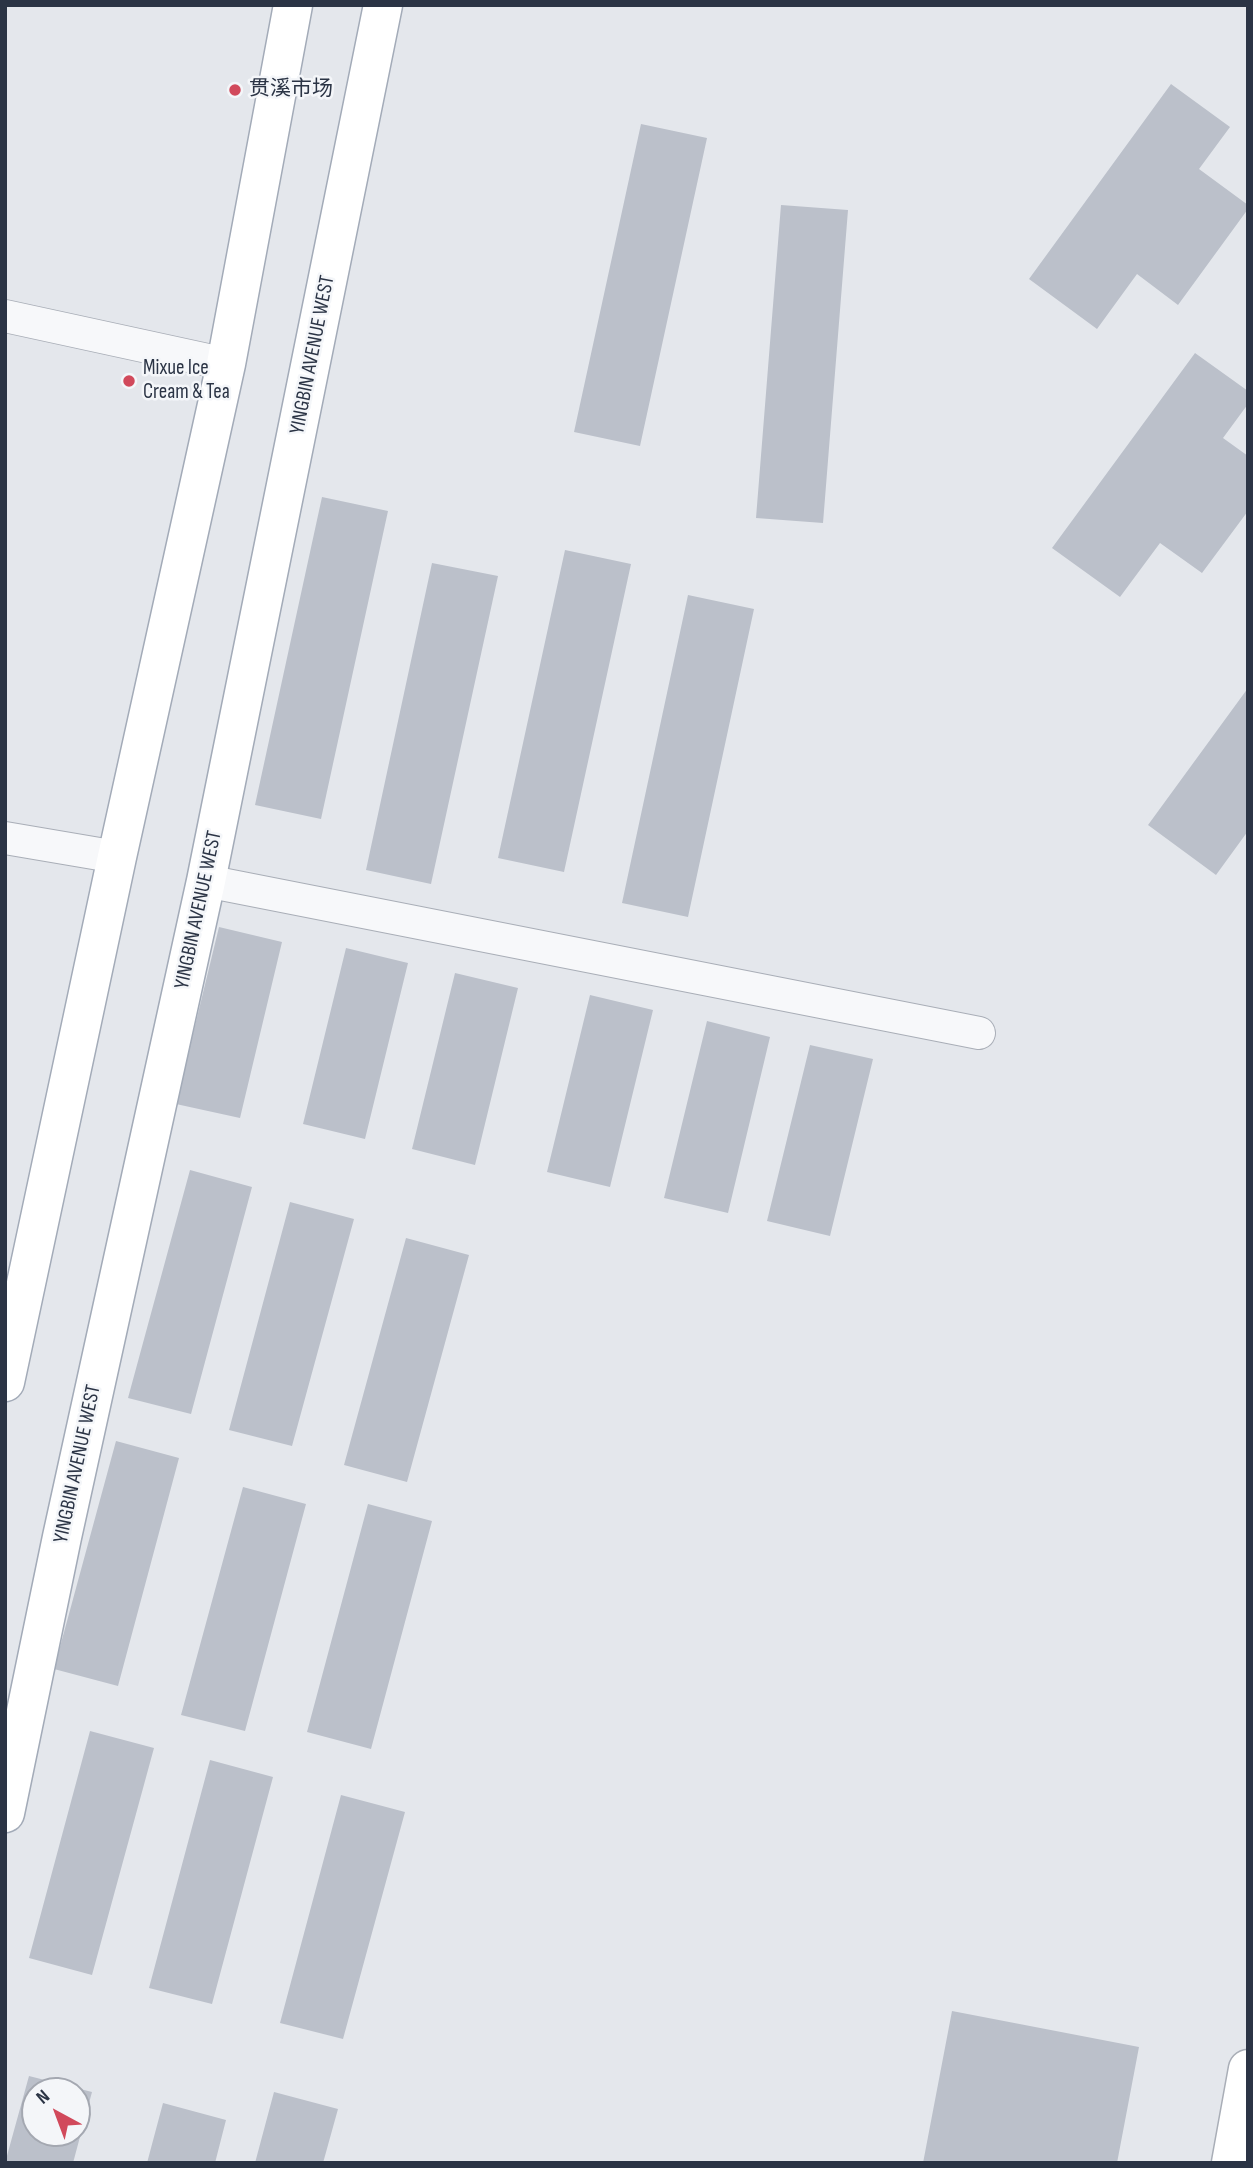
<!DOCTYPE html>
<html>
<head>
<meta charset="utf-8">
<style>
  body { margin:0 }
  #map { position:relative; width:1253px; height:2168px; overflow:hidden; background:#e4e7ec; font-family:"Sofia Sans Condensed",sans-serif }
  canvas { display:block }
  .frame { position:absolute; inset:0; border:7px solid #2b3445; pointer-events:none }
  .north { position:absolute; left:21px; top:2077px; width:70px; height:70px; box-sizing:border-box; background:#f4f6f9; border:2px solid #a4a8b1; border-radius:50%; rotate:319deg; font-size:19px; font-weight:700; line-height:28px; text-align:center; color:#2b3445 }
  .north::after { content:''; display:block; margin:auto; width:24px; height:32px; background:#d1495b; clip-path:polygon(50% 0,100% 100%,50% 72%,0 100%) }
</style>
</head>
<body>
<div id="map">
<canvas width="1253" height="2168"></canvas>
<div class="frame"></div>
<div class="north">N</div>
</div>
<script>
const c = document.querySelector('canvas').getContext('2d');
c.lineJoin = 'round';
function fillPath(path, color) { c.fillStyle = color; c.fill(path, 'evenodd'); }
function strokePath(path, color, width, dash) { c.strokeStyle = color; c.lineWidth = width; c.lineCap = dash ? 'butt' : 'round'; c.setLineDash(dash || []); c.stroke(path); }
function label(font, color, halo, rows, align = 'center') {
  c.font = font + ' "Sofia Sans Condensed","Noto Sans SC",sans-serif'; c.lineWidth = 5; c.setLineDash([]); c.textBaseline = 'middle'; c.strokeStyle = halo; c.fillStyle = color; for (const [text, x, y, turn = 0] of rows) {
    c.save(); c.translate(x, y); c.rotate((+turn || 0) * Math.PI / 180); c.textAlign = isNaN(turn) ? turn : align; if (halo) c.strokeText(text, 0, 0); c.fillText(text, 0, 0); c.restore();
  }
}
const building = new Path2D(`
  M1171 84 1230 127 1199 169 1248 205V209L1178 305 1137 274 1097 329 1029 279Z
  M641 124 707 138 640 446 574 432Z
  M781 205 848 210 823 523 756 518Z
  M1195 353 1248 391V404L1223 438 1248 456V511L1202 573 1160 543 1120 597 1052 548Z
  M322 497 388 511 321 819 255 805Z
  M565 550 631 564 564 872 498 858Z
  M432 563 498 576 431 884 366 870Z
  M688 595 754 609 688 917 622 903Z
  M1248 688V831L1216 875 1148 825Z
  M219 927 282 942 240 1118 176 1104Z
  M346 948 408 963 365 1139 303 1124Z
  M455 973 518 988 475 1165 412 1149Z
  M590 995 653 1010 610 1187 547 1172Z
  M707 1021 770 1037 728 1213 664 1198Z
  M810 1045 873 1059 830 1236 767 1221Z
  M190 1170 252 1187 191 1414 128 1398Z
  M290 1202 354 1219 292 1446 229 1430Z
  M406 1238 469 1255 407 1482 344 1465Z
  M116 1441 179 1458 118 1686 54 1669Z
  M243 1487 306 1504 245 1731 181 1715Z
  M368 1504 432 1521 371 1749 307 1732Z
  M90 1731 154 1748 92 1975 29 1958Z
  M210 1760 273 1777 212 2004 149 1988Z
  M341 1795 405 1812 343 2039 280 2023Z
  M952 2011 1139 2047 1117 2163H923Z
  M29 2076 92 2092 73 2163H5ZM35 2091H77V2133H35Z
  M274 2092 338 2109 323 2163H255Z
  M163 2103 226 2120 215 2163H147Z`);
const street = new Path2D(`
  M5 316 226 364
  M5 838 117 857
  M206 881 979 1033`);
const secondary = new Path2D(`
  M1231 2163 1248 2069`);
const primary = new Path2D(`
  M5 1382 117 857 226 364 293 5
  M5 1813 62 1537 206 881 383 5`);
const markers = [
  [235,90,7,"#d1495b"],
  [129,381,7,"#d1495b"]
];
const poiNames = [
  ["贯溪市场",249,90],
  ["Mixue Ice",143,369],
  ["Cream & Tea",143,393]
];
const streetNames = [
  ["YINGBIN AVENUE WEST",313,355,-79],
  ["YINGBIN AVENUE WEST",199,910,-78],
  ["YINGBIN AVENUE WEST",78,1464,-78]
];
fillPath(building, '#bbc0ca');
strokePath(street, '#a9aeb7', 34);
strokePath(secondary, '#a9aeb7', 41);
strokePath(primary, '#a3abb8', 41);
strokePath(street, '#f7f8fa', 32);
strokePath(secondary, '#fff', 38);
strokePath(primary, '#fff', 38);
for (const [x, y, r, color] of markers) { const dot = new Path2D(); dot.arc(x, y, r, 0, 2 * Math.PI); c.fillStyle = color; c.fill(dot); strokePath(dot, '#f4f6f9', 2.5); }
label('21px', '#2b3445', '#f4f6f9', poiNames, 'left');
label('21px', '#2b3445', '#f4f6f9', streetNames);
</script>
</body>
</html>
